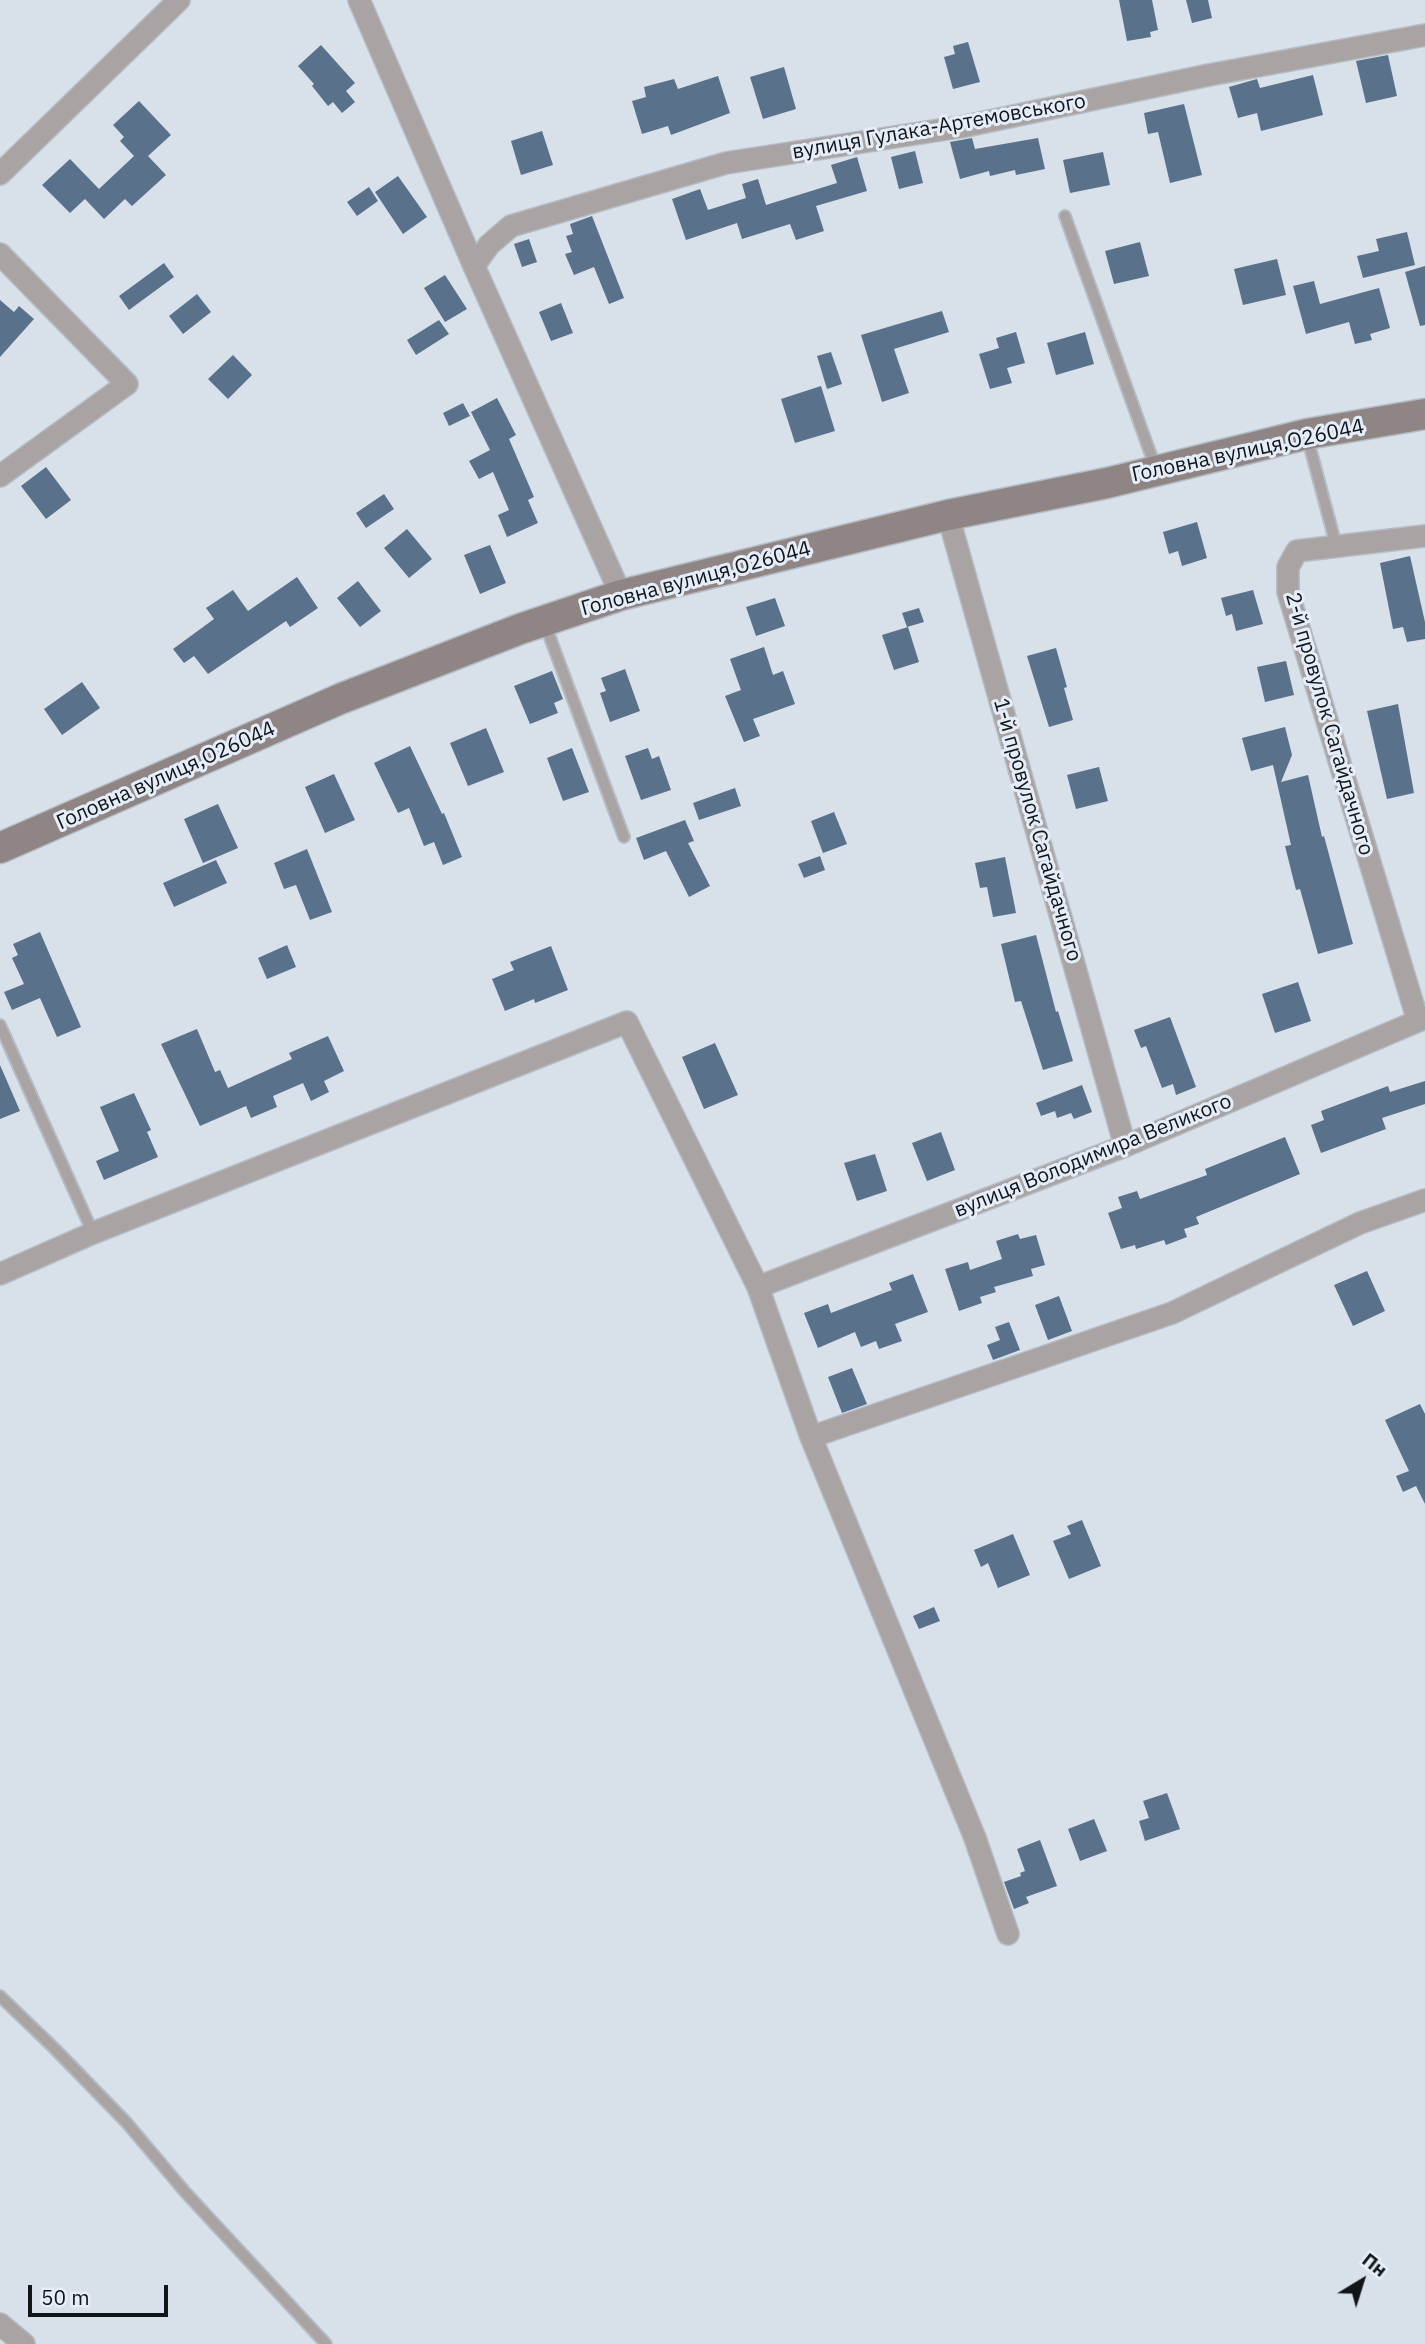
<!DOCTYPE html>
<html>
<head>
<meta charset="utf-8">
<style>
  body { margin:0 }
  #map { position:relative; width:1425px; height:2344px; overflow:hidden; background:#d8e1ea; font-family:"IBM Plex Sans",sans-serif }
  canvas { display:block }
  .north { position:absolute; left:1327px; top:2246px; width:70px; height:70px; -webkit-text-stroke:5px #e5eef8; paint-order:stroke; rotate:38deg; font-size:19px; font-weight:700; line-height:28px; text-align:center; color:#131619 }
  .north::after { content:''; display:block; margin:auto; width:24px; height:32px; background:#131619; clip-path:polygon(50% 0,100% 100%,50% 72%,0 100%) }
  .scale { position:absolute; left:28px; top:2285px; width:140px; height:32px; box-sizing:border-box; border:4px solid #131619; border-top:0; padding-left:9px; font-size:21px; line-height:24px; white-space:nowrap; color:#131619; -webkit-text-stroke:5px #e5eef8; paint-order:stroke }
</style>
</head>
<body>
<div id="map">
<canvas width="1425" height="2344"></canvas>
<div class="north">Пн</div>
<div class="scale">50 m</div>
</div>
<script>
const c = document.querySelector('canvas').getContext('2d');
c.lineJoin = 'round';
function fillPath(path, color) { c.fillStyle = color; c.fill(path, 'evenodd'); }
function strokePath(path, color, width, dash) { c.strokeStyle = color; c.lineWidth = width; c.lineCap = dash ? 'butt' : 'round'; c.setLineDash(dash || []); c.stroke(path); }
function label(font, color, halo, rows, align = 'center') {
  c.font = font + ' "IBM Plex Sans",sans-serif'; c.lineWidth = 6; c.setLineDash([]); c.textBaseline = 'middle'; c.strokeStyle = halo; c.fillStyle = color; for (const [text, x, y, turn = 0] of rows) {
    c.save(); c.translate(x, y); c.rotate((+turn || 0) * Math.PI / 180); c.textAlign = isNaN(turn) ? turn : align; if (halo) c.strokeText(text, 0, 0); c.fillText(text, 0, 0); c.restore();
  }
}
const building = new Path2D(`
  M1119 0H1152L1158 30 1150 32 1151 37 1127 41Z
  M1186 0H1208L1212 18 1192 23Z
  M968 42 980 82 953 89 944 57 955 54 953 46Z
  M321 45 355 83 346 91 355 102 342 113 333 102 328 106 312 86 314 84 298 66Z
  M1388 55 1397 96 1366 103 1356 61Z
  M784 67 796 109 763 119 750 77Z
  M1313 75 1323 115 1261 131 1257 113 1238 118 1229 87 1257 79 1260 88Z
  M718 76 730 113 671 135 668 126 642 134 632 101 646 97 644 87 674 79 678 89Z
  M139 101 171 135 148 156 166 175 132 206 125 199 104 219 85 199 70 213 42 185 70 159 99 189 134 156 120 141 124 137 113 125Z
  M1184 104 1202 175 1170 183 1158 132 1148 134 1144 113Z
  M542 131 553 165 521 175 511 141Z
  M972 138 975 149 1038 138 1045 169 1016 175 1015 170 990 176 989 171 960 179 950 142Z
  M915 151 923 183 899 189 891 157Z
  M1103 152 1110 185 1070 193 1063 160Z
  M857 157 867 191 816 206 824 231 796 240 790 224 742 239 737 223 686 240 672 199 700 189 708 210 746 198 742 184 758 179 766 205 837 183 831 165Z
  M398 176 427 217 403 234 375 192Z
  M369 187 378 201 357 216 347 202Z
  M592 216 624 298 609 304 594 267 574 275 565 254 572 252 566 236 573 234 570 224Z
  M1407 232 1415 265 1363 278 1357 256 1379 251 1376 239Z
  M529 239 537 262 522 267 514 244Z
  M1140 242 1149 276 1114 284 1105 251Z
  M1277 259 1286 295 1243 305 1234 269Z
  M164 263 174 277 129 310 119 296Z
  M1425 266V325L1420 326 1405 272Z
  M445 275 467 309 445 322 424 288Z
  M1314 281 1320 304 1379 288 1390 328 1370 334 1372 340 1355 344 1349 322 1306 334 1293 286Z
  M197 294 211 312 183 334 169 316Z
  M0 300 14 312 19 306 34 319 0 357Z
  M561 303 573 333 551 341 539 312Z
  M942 311 949 332 894 349 909 393 882 402 861 335Z
  M439 320 449 334 416 355 407 340Z
  M1016 332 1025 363 1007 368 1012 383 990 389 979 354 999 348 996 338Z
  M1085 332 1094 364 1056 375 1047 343Z
  M831 352 842 384 827 389 817 356Z
  M233 355 252 375 228 399 208 379Z
  M821 386 835 431 795 443 781 399Z
  M497 398 516 435 509 439 534 497 528 500 538 523 507 537 498 515 509 510 493 472 479 479 469 461 490 450 471 412Z
  M463 403 470 416 449 426 443 413Z
  M46 467 71 500 46 519 21 486Z
  M384 494 394 509 366 528 356 513Z
  M1197 522 1207 558 1182 566 1178 551 1169 554 1163 532Z
  M407 529 432 559 409 578 384 548Z
  M490 545 506 583 480 594 464 555Z
  M1410 556 1425 622V639L1407 642 1403 627 1393 629 1380 563Z
  M297 577 318 608 290 627 286 621 208 674 194 656 184 663 173 649 214 619 206 608 233 590 248 611Z
  M358 581 381 611 360 627 337 598Z
  M1253 590 1263 624 1236 631 1232 614 1226 616 1221 598Z
  M775 598 785 626 756 636 746 607Z
  M919 608 924 622 907 627 902 613Z
  M908 627 919 662 894 670 882 635Z
  M764 647 773 675 783 671 795 704 753 719 760 736 744 742 725 696 741 690 730 659Z
  M1056 648 1067 687 1064 688 1073 720 1049 727 1027 656Z
  M1286 661 1294 695 1265 702 1257 667Z
  M625 669 640 711 610 722 600 693 606 691 601 678Z
  M552 671 563 699 554 703 558 713 530 724 514 686Z
  M82 682 100 708 62 735 44 709Z
  M1398 704 1414 793 1387 799 1367 711Z
  M1285 727 1292 755 1281 782 1308 775 1322 837 1324 836 1353 944 1318 954 1300 889 1296 890 1285 846 1291 845 1273 765 1251 771 1242 738Z
  M486 728 504 772 468 786 450 743Z
  M410 746 442 814 444 813 462 857 443 865 434 842 424 846 409 808 398 813 374 763Z
  M572 748 589 792 563 801 547 758Z
  M648 748 652 759 659 756 671 790 641 800 625 756Z
  M1099 767 1108 801 1076 809 1067 775Z
  M334 774 355 820 325 833 305 787Z
  M735 788 741 806 699 820 693 803Z
  M218 804 238 848 203 863 184 819Z
  M834 812 847 844 823 853 811 821Z
  M685 820 694 841 688 843 710 886 689 897 666 851 644 860 636 838Z
  M307 849 332 912 310 920 296 885 284 889 274 863Z
  M820 856 825 870 804 878 798 864Z
  M1005 857 1016 913 993 917 987 887 980 888 975 863Z
  M216 860 227 883 174 907 163 883Z
  M40 932 81 1027 57 1037 40 998 12 1010 4 992 24 984 12 958 18 955 13 944Z
  M1036 935 1056 1012 1058 1011 1073 1061 1043 1070 1021 1001 1015 1002 1001 944Z
  M287 945 296 967 267 979 258 958Z
  M551 946 568 990 535 1003 534 999 505 1011 492 979 514 970 510 962Z
  M1298 982 1311 1021 1275 1033 1262 994Z
  M1170 1017 1196 1087 1176 1095 1173 1084 1162 1088 1146 1046 1141 1048 1134 1030Z
  M197 1029 215 1072 220 1070 228 1088 292 1059 289 1053 328 1036 344 1071 324 1081 329 1092 311 1101 303 1083 273 1096 277 1107 251 1118 246 1106 200 1126 161 1044Z
  M715 1043 738 1095 704 1109 682 1057Z
  M0 1065 20 1111 0 1119Z
  M1425 1081V1104L1382 1118 1386 1129 1321 1153 1311 1125 1324 1120 1321 1111 1388 1086 1390 1092Z
  M1082 1085 1092 1112 1074 1119 1071 1113 1057 1118 1055 1111 1041 1116 1036 1103Z
  M134 1093 151 1130 147 1132 158 1157 104 1180 96 1161 119 1151 100 1107Z
  M941 1132 955 1170 927 1181 912 1143Z
  M1285 1137 1300 1174 1196 1217 1199 1224 1184 1229 1187 1237 1166 1245 1164 1240 1136 1249 1135 1245 1121 1249 1108 1213 1122 1208 1118 1197 1137 1191 1140 1199 1207 1175 1205 1169Z
  M875 1154 887 1191 857 1201 844 1163Z
  M1018 1234 1020 1239 1036 1235 1045 1265 1031 1269 1033 1276 994 1287 996 1292 980 1297 982 1303 959 1311 945 1269 968 1262 970 1270 1002 1259 996 1241Z
  M1367 1271 1385 1311 1353 1326 1334 1285Z
  M913 1274 928 1312 895 1324 902 1341 879 1349 876 1341 861 1347 855 1332 818 1348 804 1313 828 1304 831 1313 892 1290 889 1283Z
  M1059 1296 1072 1331 1048 1340 1035 1305Z
  M1009 1322 1020 1350 993 1360 987 1345 1000 1340 995 1327Z
  M852 1368 867 1404 842 1413 828 1377Z
  M1420 1404 1425 1414V1504L1416 1486 1403 1492 1396 1476 1409 1471 1385 1420Z
  M1082 1520 1101 1566 1069 1579 1053 1541 1071 1534 1067 1526Z
  M1013 1534 1030 1575 998 1588 988 1563 981 1567 974 1550Z
  M934 1607 940 1621 919 1629 913 1616Z
  M1167 1793 1180 1829 1145 1841 1139 1821 1149 1818 1143 1801Z
  M1094 1819 1107 1851 1080 1861 1068 1829Z
  M1040 1840 1057 1886 1026 1897 1029 1903 1014 1909 1004 1882 1021 1876 1020 1873 1025 1871 1017 1849Z`);
const lane = new Path2D(`
  M1065 216 1156 469
  M1307 436 1336 545
  M545 624 624 837
  M0 1025 93 1233
  M0 1996 54 2048 126 2122 186 2193 326 2344`);
const street = new Path2D(`
  M359 0 474 266 621 595
  M0 174 179 0
  M0 254 127 384 0 476
  M474 266 489 245 511 226 726 163 966 126 1209 75 1425 35
  M948 515 1125 1146
  M1418 1021 1288 592V567L1297 551 1425 536
  M0 1274 93 1233 627 1022 758 1287 811 1437 975 1838 1008 1934
  M758 1287 1125 1146 1425 1018
  M811 1437 1172 1313 1360 1223 1425 1200
  M0 2324 24 2344`);
const secondary = new Path2D(`
  M0 848 340 699 520 629 621 595 948 515 1107 483 1307 434 1425 414`);
const streetNames = [
  ["вулиця Гулака-Артемовського",939,127,-10],
  ["Головна вулиця,О26044",1248,451,-12],
  ["Головна вулиця,О26044",696,579,-15],
  ["2-й провулок Сагайдачного",1329,724,74],
  ["Головна вулиця,О26044",166,776,-24],
  ["1-й провулок Сагайдачного",1037,830,74],
  ["вулиця Володимира Великого",1093,1156,-22]
];
fillPath(building, '#59718a');
strokePath(lane, '#b5bcc4', 14);
strokePath(street, '#b5bcc4', 24);
strokePath(secondary, '#b5bcc4', 33);
strokePath(lane, '#a9a3a3', 10);
strokePath(street, '#a9a3a3', 21);
strokePath(secondary, '#8f8585', 30);
label('21px', '#131619', '#e5eef8', streetNames);
</script>
</body>
</html>
